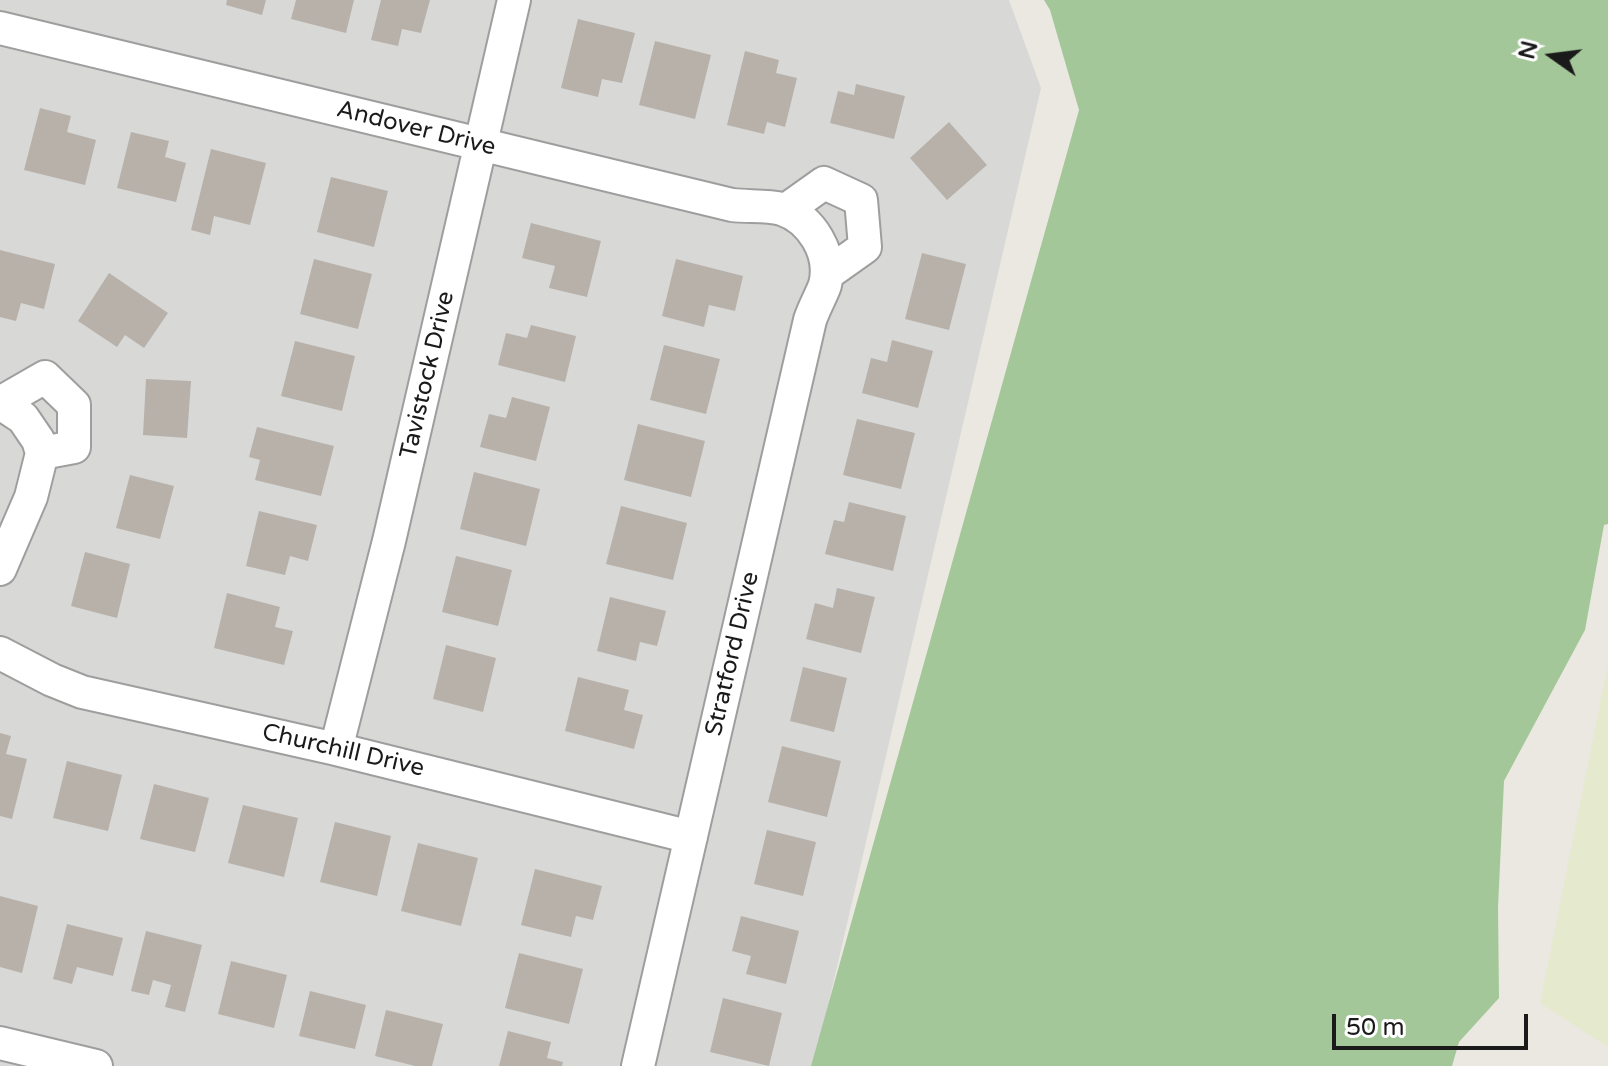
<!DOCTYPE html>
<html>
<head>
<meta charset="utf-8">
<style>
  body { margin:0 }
  #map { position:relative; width:1608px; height:1066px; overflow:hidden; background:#ebe8e1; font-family:"Varela Round",sans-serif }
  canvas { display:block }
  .north { position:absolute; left:1512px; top:16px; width:80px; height:80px; -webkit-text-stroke:6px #fff; paint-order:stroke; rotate:284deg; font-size:22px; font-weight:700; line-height:32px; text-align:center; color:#1a1a1a }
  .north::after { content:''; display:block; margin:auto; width:28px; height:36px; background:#1a1a1a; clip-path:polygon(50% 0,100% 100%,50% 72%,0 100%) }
  .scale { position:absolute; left:1332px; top:1014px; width:196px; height:36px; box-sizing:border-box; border:4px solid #1a1a1a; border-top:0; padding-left:10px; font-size:24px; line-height:28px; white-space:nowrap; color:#1a1a1a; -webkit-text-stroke:6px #fff; paint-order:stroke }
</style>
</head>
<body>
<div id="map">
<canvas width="1608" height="1066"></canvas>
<div class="north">N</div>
<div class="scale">50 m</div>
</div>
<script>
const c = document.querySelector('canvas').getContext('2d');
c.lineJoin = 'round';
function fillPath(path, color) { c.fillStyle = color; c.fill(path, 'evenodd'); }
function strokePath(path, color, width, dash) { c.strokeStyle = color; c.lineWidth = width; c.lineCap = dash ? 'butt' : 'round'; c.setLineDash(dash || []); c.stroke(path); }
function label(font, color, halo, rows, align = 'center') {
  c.font = font + ' "Varela Round",sans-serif'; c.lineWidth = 8; c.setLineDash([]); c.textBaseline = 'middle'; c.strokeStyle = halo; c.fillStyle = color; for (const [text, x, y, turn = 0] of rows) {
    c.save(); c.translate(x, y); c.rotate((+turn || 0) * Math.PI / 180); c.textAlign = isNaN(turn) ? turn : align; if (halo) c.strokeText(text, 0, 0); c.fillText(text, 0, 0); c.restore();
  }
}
const residential = new Path2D(`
  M0 0H1009L1041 88 814 1066H0Z`);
const farmland = new Path2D(`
  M1608 664V1047L1540 1003Z`);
const forest = new Path2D(`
  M1044 0H1608V524L1604 525 1585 630 1504 781 1498 907 1499 998 1459 1042 1452 1066H811L1079 110 1050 10Z`);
const building = new Path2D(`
  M227 0H266L262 15 226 5Z
  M296 0H354L346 33 291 19Z
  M381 0H430L421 33 402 29 398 46 371 40Z
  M578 19 635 33 622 83 602 79 598 97 561 88Z
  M655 41 711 55 695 119 639 105Z
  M745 51 779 60 776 73 797 78 785 127 767 122 764 134 727 125Z
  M856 84 905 96 894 139 830 123 838 91 854 95Z
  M40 108 71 116 67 132 96 140 85 185 24 170Z
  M949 122 987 165 947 200 910 158Z
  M131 132 169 141 165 157 186 163 176 202 117 188Z
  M211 149 266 163 250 225 214 216 210 235 191 230Z
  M331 177 388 191 374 247 317 232Z
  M531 223 601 241 587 297 549 288 555 266 522 258Z
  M0 250 55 264 44 309 21 303 16 321 0 317Z
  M922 253 966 264 949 330 905 319Z
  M314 259 372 274 358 329 300 314Z
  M676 259 743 276 735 311 709 305 704 327 662 316Z
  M109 273 168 313 144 348 125 335 117 347 78 321Z
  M531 325 576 336 565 382 498 365 506 333 527 338Z
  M892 340 933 351 918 408 862 393 871 358 887 362Z
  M295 341 355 356 342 411 281 396Z
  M664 345 720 359 706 414 650 400Z
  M146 379 191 381 187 438 143 435Z
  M512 397 550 407 536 461 480 447 489 414 506 418Z
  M857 419 915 433 901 489 843 475Z
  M638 424 705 441 691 497 624 480Z
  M257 427 334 446 321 496 255 480 260 460 249 457Z
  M474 472 540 489 526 546 460 529Z
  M130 475 174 486 160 539 116 528Z
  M849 502 906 516 893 571 825 554 834 520 844 522Z
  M621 506 687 523 673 580 606 564Z
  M259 511 317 525 308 561 290 556 285 575 246 566Z
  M85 552 130 564 117 618 71 606Z
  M456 556 512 570 498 626 442 612Z
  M837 588 875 597 861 653 806 639 815 603 833 608Z
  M227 593 280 607 275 627 293 631 284 665 214 648Z
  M610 597 666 611 657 646 640 642 636 661 597 651Z
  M446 645 496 658 483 712 433 699Z
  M803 667 847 678 834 732 790 721Z
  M578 677 629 690 624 710 643 715 634 749 565 731Z
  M0 733 11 736 6 754 27 759 12 819 0 816Z
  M782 746 841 761 827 817 768 802Z
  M67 761 122 775 108 831 53 818Z
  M154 784 209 798 195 852 140 839Z
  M243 805 298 818 284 877 228 863Z
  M335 822 391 836 377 896 320 882Z
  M767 830 816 842 803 896 754 884Z
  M418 843 478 858 461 926 401 911Z
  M535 869 602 886 593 920 576 916 571 937 521 925Z
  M0 896 38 906 22 973 0 967Z
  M741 916 799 931 786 984 746 974 751 956 732 951Z
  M67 924 123 938 113 976 77 967 72 984 53 979Z
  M146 931 202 945 185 1012 165 1007 171 985 153 980 149 995 131 991Z
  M519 953 583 969 569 1024 505 1008Z
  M231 961 287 975 274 1028 218 1014Z
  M310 991 366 1005 355 1049 299 1036Z
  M723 998 782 1013 769 1066 710 1052Z
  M386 1010 443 1024 432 1066H415L375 1056Z
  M508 1031 551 1042 547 1058 563 1062 562 1066H499Z`);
const street = new Path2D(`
  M0 28 732 205C748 207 766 205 782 209 812 219 833 254 825 285 821 296 814 308 810 320L638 1066
  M786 210 824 183 861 200 865 247 827 274
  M0 403 23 418 38 440 42 453 31 497 0 569
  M0 403 45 377 74 405V447L42 453
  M0 653 52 680 82 692 336 749 691 837
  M336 749 389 541 514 0
  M0 1043 96 1066`);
const streetNames = [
  ["Andover Drive",416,129,14],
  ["Tavistock Drive",428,375,-77],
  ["Stratford Drive",733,654,-77],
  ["Churchill Drive",343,751,13]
];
fillPath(residential, '#d8d8d7');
fillPath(farmland, '#e5e9cd');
fillPath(forest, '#a4c799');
fillPath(building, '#b7b1aa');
strokePath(street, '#9e9e9e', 36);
strokePath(street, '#fff', 32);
label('24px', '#1a1a1a', '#fff', streetNames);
</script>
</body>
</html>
